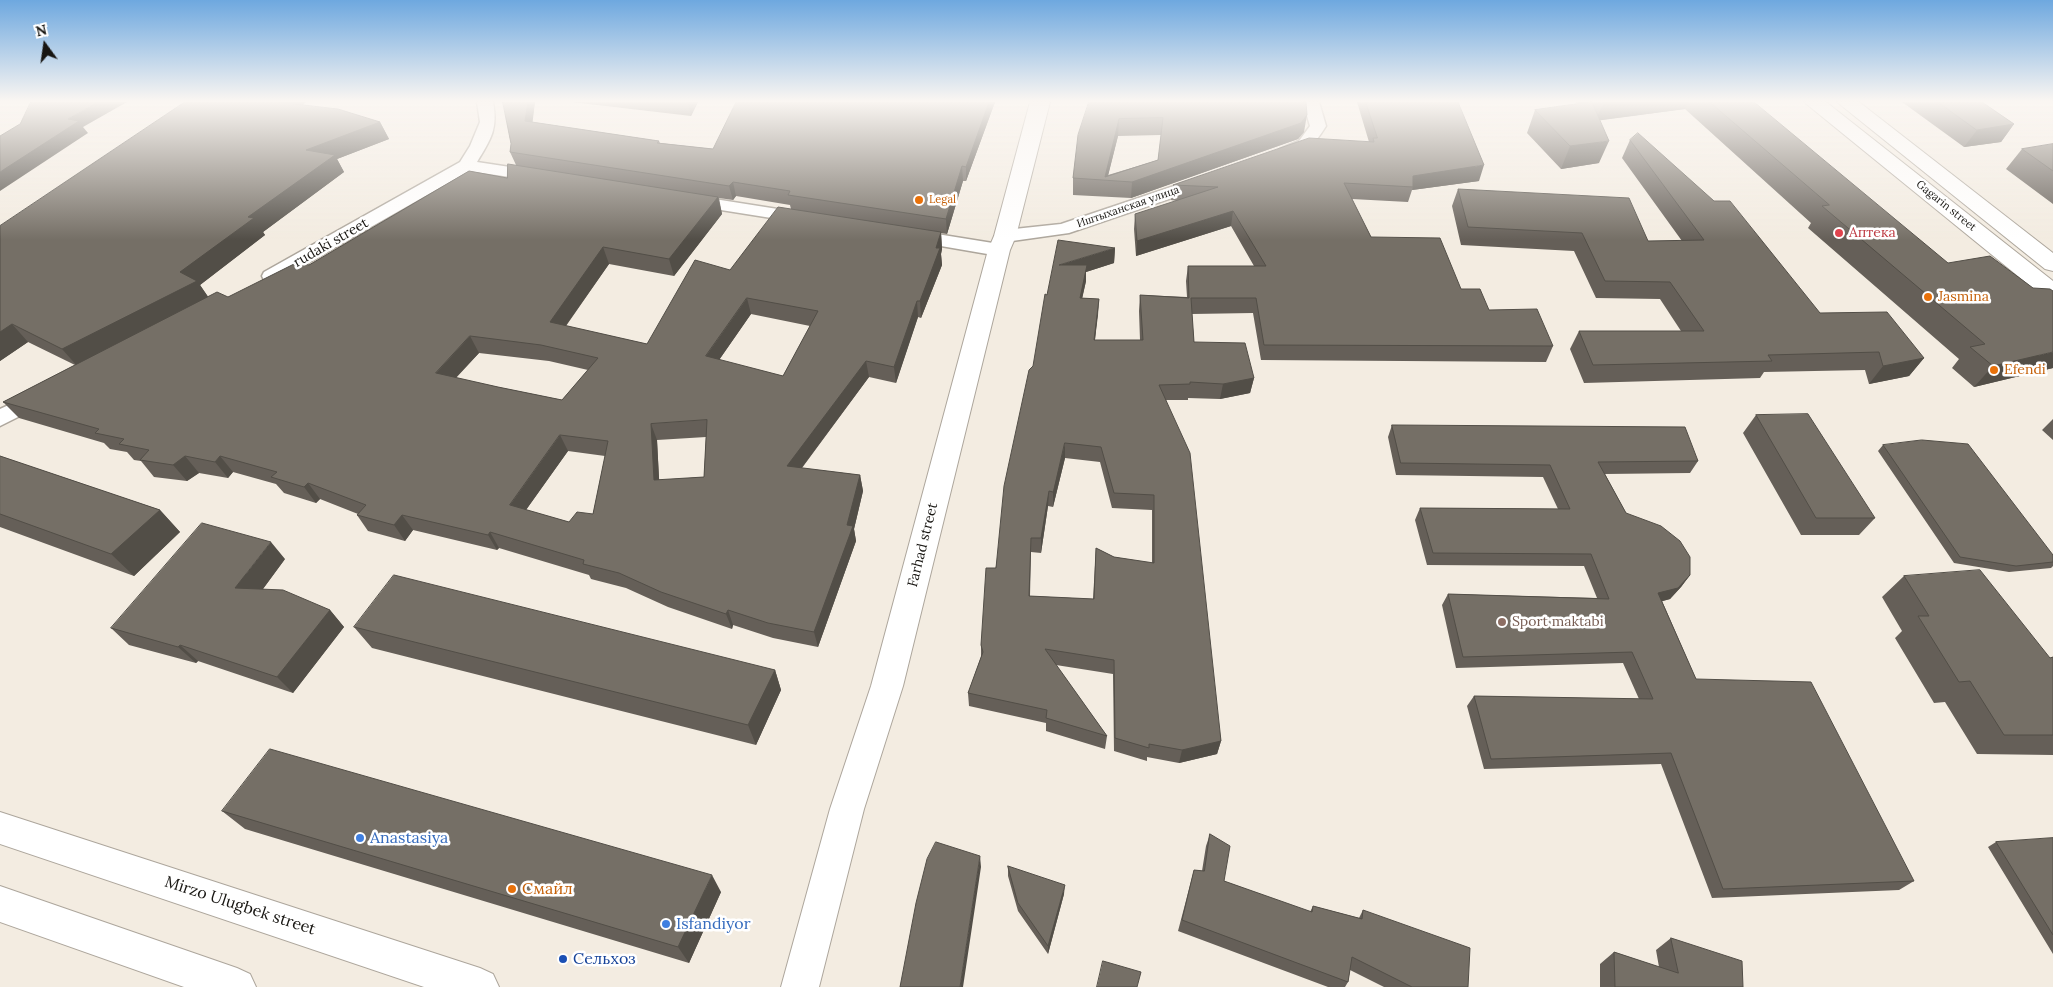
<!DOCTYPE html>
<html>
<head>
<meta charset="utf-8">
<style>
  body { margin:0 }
  #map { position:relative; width:2053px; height:987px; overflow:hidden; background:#f3ece1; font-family:Lora,serif }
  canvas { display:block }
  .north { position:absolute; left:20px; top:20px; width:50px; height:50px; -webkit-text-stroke:4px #fff; paint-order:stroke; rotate:346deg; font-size:14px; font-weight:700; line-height:20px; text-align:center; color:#181612 }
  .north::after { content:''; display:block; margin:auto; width:18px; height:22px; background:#181612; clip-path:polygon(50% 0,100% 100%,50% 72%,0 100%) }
</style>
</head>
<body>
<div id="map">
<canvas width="2053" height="987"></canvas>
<div class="north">N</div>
</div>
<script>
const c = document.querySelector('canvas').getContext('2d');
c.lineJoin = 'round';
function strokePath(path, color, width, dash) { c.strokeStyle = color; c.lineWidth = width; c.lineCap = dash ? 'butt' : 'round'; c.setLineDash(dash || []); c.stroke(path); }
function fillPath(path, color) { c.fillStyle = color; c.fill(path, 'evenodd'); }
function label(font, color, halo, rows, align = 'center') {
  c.font = font + ' Lora,serif'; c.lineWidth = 5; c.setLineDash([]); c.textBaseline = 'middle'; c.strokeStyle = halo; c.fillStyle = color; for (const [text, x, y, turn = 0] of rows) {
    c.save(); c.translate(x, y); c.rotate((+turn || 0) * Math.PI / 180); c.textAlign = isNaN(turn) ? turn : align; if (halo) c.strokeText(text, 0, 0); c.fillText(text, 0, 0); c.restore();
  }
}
const minor = new Path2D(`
  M477 102H493C498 129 491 139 477 162L543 172 546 176 543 180 537 181 469 171 278 280 271 282 264 280 262 276 264 272 460 162 470 146 480 122Z
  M1303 102H1319L1326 126C1316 142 1302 162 1280 157L1278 153 1280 149 1299 141 1310 126Z
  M1201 177 1207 178 1210 182 1207 186 1069 233 1005 242 999 240 996 236 999 232 1005 230 1061 224Z
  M689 195 803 213 809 214 812 218 809 222 803 223 683 204 680 200 683 196Z
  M912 230 999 244 1006 246 1008 250 1006 254 999 256 906 240 903 236 906 232Z
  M39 391 46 393 49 398 46 403 0 426V409Z`);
const tertiary = new Path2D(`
  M1030 102H1050L1016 236 1010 250 903 686 864 809 819 987H781L830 809 871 686 988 250 994 236Z`);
const secondary = new Path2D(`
  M1804 102H1826L2053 281V301L2045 298Z
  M1837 102H1859L2053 253V271L2045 269Z`);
const primary = new Path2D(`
  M0 812 480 968 493 974 499 987H424L0 844Z
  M0 886 237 968 250 974 256 987H184L0 922Z`);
const wall = new Path2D(`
  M185 102H306L302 105 380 122 389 139 337 159 344 172 263 232 265 235 200 285 208 297H228L309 265 507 178 516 165 510 152 511 144 503 102H535L532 122 659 141 660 143 713 149 995 102 966 181H963L947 234 941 233 942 249 941 254 942 265 921 318 918 317 896 383 869 377 802 468 860 475 863 491 854 529 856 541 818 647 773 638 733 625 732 629 668 607 626 588 591 579 589 575 499 548 497 550 413 530 405 541 368 531 357 515 358 514 320 499 316 503 284 493 276 484 233 472 228 478 199 473 187 481 154 477 141 461 134 460 127 452 110 449 104 443 19 418 3 402 75 365 28 342 0 361V226ZM736 196 790 205 791 209 730 270 647 344 566 326 609 264 674 276 722 214 719 198 733 200ZM751 314 810 326 783 376 719 360ZM479 353 549 361 588 370 562 400 498 387 456 378ZM706 437 704 477 659 480 657 440ZM568 451 605 456 593 514 569 522 526 510Z
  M571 102H698L691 116Z
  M1089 102 1304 132 1298 139 1131 198 1073 195V178ZM1161 135 1158 160 1108 175 1118 136Z
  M1357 102H1458L1479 181 1412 190 1408 202 1352 199 1371 237 1461 289 1489 310 1553 346 1546 362 1261 360 1253 313 1192 314 1194 342 1254 378 1250 393 1220 399 1188 398V400H1166L1221 741 1217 754 1179 763 1147 757V761L1114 751 1113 674 1056 665 1107 736 1105 749 1046 731V723L969 706 968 693 981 657V645L1047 295 1115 248 1114 263 1086 272V281L1082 298 1099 299 1095 340H1140L1139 311 1140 295 1187 297 1186 281 1188 266H1254L1231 226 1136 256 1134 229 1135 214 1177 201 1171 200 1173 185 1369 142ZM1065 458 1100 462 1112 508 1152 510V563L1114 557 1096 548 1093 599 1030 596 1031 552 1041 553 1048 506 1053 507Z
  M1575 102H1754L2053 368 1974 387 1952 368 1959 359 1808 228 1811 223 1685 109 1600 120 1599 163 1561 169 1527 133 1535 110 1577 104Z
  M1902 102H1982L2014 124 2001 142 1964 147Z
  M1630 140 1820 313 1924 358 1909 376 1869 384 1865 370 1764 372 1760 378 1584 383 1570 349 1579 331H1681L1660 299 1596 298 1574 251 1461 245 1452 206 1458 189 1648 241H1682L1622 158Z
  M2053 144V204L2006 169 2022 149Z
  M1756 415 1875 518 1859 535H1801L1743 433Z
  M2053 419V440L2042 430Z
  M1392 425 1698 461 1690 473 1605 474 1626 513 1690 575 1681 587 1670 599 1662 601 1696 679 1914 881 1899 890 1712 898 1661 764 1484 769 1467 706 1474 696 1639 699 1623 663 1456 668 1442 605 1448 594 1597 598 1584 566 1427 565 1415 520 1420 508 1558 509 1543 477 1396 475 1388 437Z
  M1883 445 2053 555V566L2051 568 2009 572 1954 563 1878 451Z
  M0 456 160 510 180 532 134 576 0 527Z
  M285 559 263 589 330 610 344 627 293 693 198 661 196 663 129 645 111 628Z
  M1904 576 2050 658 2053 657V755L1977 754 1945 702 1934 703 1895 638 1902 631 1882 597Z
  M354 627 775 670 781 690 756 745 372 648Z
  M222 811 721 892 689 963 245 829Z
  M1210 834 1224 881 1310 912 1313 906 1359 918 1363 910 1468 987H1384L1350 970 1348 982 1345 987H1328L1178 931 1194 870 1202 871 1206 846Z
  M2053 838V954L1988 847 1996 842Z
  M1008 866 1064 894 1048 954 1018 911 1008 876Z
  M1671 938 1743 987H1600V964L1614 952 1659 967 1656 950Z`);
const shadedWall = new Path2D(`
  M98 102H127L83 127 88 133 0 191V172L68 119Z
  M278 102H306L287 119Z
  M528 102H535L531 135 525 121Z
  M688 102H698L691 116Z
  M989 102H995L966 181V167Z
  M1604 102H1689L1685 109 1595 121Z
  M1307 115 1304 132 1298 139 1131 198 1132 182Z
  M1119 119 1118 136 1107 180 1105 177Z
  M380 122 389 139 337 159 344 172 263 232 265 235 200 285 209 298 78 367 62 349 248 217 306 150Z
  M2014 124 2001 142 1964 147 1977 130Z
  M1609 141 1599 163 1561 169 1570 146Z
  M1484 165 1479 181 1412 190 1413 187V176Z
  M962 166 963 181 947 234 946 219Z
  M733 182 736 196 733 200 729 186Z
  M718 197 722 214 674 276 669 259Z
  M1233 211 1231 226 1136 256 1137 241Z
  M941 232 942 249 941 254 942 265 921 318 920 301Z
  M603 247 609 264 557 338 550 322Z
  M1115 248 1114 263 1086 272V281L1079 313 1059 265Z
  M747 298 751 314 710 373 706 356Z
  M1099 299 1098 315 1093 355 1094 340Z
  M917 301 918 317 896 383 894 367Z
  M12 324 28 342 0 361V332Z
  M470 336 479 353 445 389 436 373Z
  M2053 352V368L1974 387 1993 366Z
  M1924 358 1909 376 1869 384 1883 366Z
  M866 361 869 377 791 482 787 466Z
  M1254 378 1250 393 1220 399 1223 384Z
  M651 424 657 440 660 496 654 480Z
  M560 435 568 451 518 521 510 505Z
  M1065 443V458L1053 507V492Z
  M185 456 199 473 187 481 173 465Z
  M220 456 233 472 228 478 215 462Z
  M860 475 863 491 854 529 856 541 818 647 814 632 847 525Z
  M308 483 320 499 316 503 304 487Z
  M1049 491 1048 506 1041 553V538Z
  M160 510 180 532 134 576 111 554Z
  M402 515 413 530 405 541 394 525Z
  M490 532 499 548 497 550 488 535Z
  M271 542 285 559 251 605 235 588Z
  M1690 575 1681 587 1670 599 1649 605 1658 593Z
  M330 610 344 627 293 693 277 677Z
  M728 610 733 625 732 629 726 614Z
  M180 645 198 661 196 663 178 647Z
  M775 670 781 690 756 745 748 725Z
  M1221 741 1217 754 1179 763 1182 750Z
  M980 856 981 867 963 987H960Z
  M712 875 721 892 689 963 678 947Z
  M1065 885 1064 894 1048 954V946Z`);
const building = new Path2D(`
  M31 102H98L68 119 79 121 0 172V136L20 124Z
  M185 102H278L338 109 380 122 306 150 335 155 248 217 254 218 180 272 197 281 62 349 12 324 0 332V226Z
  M503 102H528L525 121 659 141 657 143 713 149 736 102H989L966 167 962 166 946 219 788 195 790 191 733 182 729 186 510 152 511 144Z
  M1089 102H1306L1307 115 1301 123 1132 182 1073 178 1078 135ZM1163 118 1158 160 1105 177 1119 119Z
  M1366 102H1458L1484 165 1413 176V187L1344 183 1371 237 1440 238 1461 289H1480L1489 310 1537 309 1553 346 1264 345 1256 298H1191L1194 342 1245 343 1254 378 1223 384 1190 382V384L1159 385 1190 453 1221 741 1182 750 1149 744V748L1115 738 1114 660 1045 649 1107 736 1046 718 1047 710 968 693 983 652 981 645 986 568H996L1004 486 1029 370 1033 366 1045 294 1047 295 1058 240 1115 248 1059 265H1087L1080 298 1099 299 1094 340H1143L1140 295 1189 298 1188 266H1266L1233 211 1137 241 1135 214 1218 187 1173 185 1309 138 1374 142 1373 138H1377ZM1065 443 1101 447 1114 493 1154 495V563L1114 557 1096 548 1094 599 1029 596 1031 538H1041L1049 491 1053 492Z
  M1592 102 1609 141 1570 146 1535 110Z
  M1710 102H1754L1948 263 1990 256 2033 288 2050 289 2053 291V352L1993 366 1970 347 1985 344 1822 206 1829 205Z
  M1938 102H1982L2014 124 1977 130Z
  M1638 133 1714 201H1730L1820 313 1887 312 1924 358 1883 366 1879 352 1768 355 1772 361 1593 365 1579 331H1704L1670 282 1605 281 1582 233 1468 227 1458 189 1629 198 1648 241 1704 240 1630 140Z
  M2053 144V171L2022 149Z
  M508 164 718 197 669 259 603 247 550 322 647 344 695 260 730 270 778 207 941 232 936 248H940L920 301H917L894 367 866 361 787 466 860 475 847 525 853 526 814 632 768 623 728 610 726 614 661 592 619 573 583 564 584 560 490 532 488 535 402 515 394 525 357 515 366 505 308 483 304 487 271 477 277 472 220 456 215 462 185 456 173 465 140 460 149 450 119 444 124 439 95 433 99 429 3 402 217 292 228 297 298 262 309 265 469 171 507 178ZM747 298 818 311 783 376 706 356ZM470 336 541 345 598 358 562 400 498 387 436 373ZM707 420 704 477 654 480 651 424ZM560 435 608 441 593 514 577 512 569 522 510 505Z
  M1808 414 1875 518H1816L1756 415Z
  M1392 425 1685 427 1698 461 1598 462 1626 513 1661 526 1680 541 1690 557V575L1678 588 1658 593 1696 679 1811 682 1914 881 1723 889 1671 753 1491 759 1474 696 1653 699 1632 652 1463 657 1448 594 1609 599 1591 554 1433 553 1420 508 1570 509 1550 465 1401 463Z
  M1922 440 1968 444 2053 555V562L2016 566 1960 557 1883 445Z
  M0 456 160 510 111 554 0 514Z
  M202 523 271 542 235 588 283 590 330 610 277 677 180 645 178 647 111 628Z
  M1980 570 2050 658 2053 657V735H2004L1970 681 1959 682 1918 616H1929L1904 576Z
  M394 575 775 670 748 725 354 627Z
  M270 749 712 875 678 947 222 811Z
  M1210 834 1230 846 1224 881 1312 912 1313 906 1362 919 1363 910 1470 948 1468 987H1412L1352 957 1348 982 1182 920 1194 870 1204 871Z
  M2053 838V935L1996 842Z
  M936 842 980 856 960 987H900L916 903 927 859Z
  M1008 866 1065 885 1048 946 1018 903Z
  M1671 938 1742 961 1743 987H1615L1614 952 1678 973Z
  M1103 961 1141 972 1137 987H1097Z`);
const markers = [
  [919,200,5,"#e8710a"],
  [1839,233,5,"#e0444e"],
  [1928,297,5,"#e8710a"],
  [1994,370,5,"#e8710a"],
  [1502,622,5,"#8d6e63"],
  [360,838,5,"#3f7fe0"],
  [512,889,5,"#e8710a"],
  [666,924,5,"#3f7fe0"],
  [563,959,5,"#1a4fb4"]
];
const farFoodnames = [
  ["Legal",929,200]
];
const farStreetnames = [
  ["Gagarin street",1946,206,39],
  ["Иштыханская улица",1128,207,-19]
];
const healthNames = [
  ["Аптека",1849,233]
];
const streetNames = [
  ["rudaki street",331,243,-30],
  ["Farhad street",923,545,-76]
];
const foodNames = [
  ["Jasmina",1938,297],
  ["Efendi",2004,370]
];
const educationNames = [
  ["Sport maktabi",1512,622]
];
const nearShopnames = [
  ["Anastasiya",370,838],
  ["Isfandiyor",676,924]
];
const nearFoodnames = [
  ["Смайл",522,889]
];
const nearStreetnames = [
  ["Mirzo Ulugbek street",240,906,18]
];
const nearTransitnames = [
  ["Сельхоз",573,959]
];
strokePath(minor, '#ada69c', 3);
strokePath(tertiary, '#ada69c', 2);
strokePath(secondary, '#ada69c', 2);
strokePath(primary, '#ada69c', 2);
fillPath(minor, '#fff');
fillPath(tertiary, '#fff');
fillPath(secondary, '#fff');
fillPath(primary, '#fff');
fillPath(wall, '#655f58');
fillPath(shadedWall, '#524e47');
fillPath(building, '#756f66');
strokePath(building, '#524e47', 1);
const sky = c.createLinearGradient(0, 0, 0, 240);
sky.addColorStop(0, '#6ea8df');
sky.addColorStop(0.42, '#faf6f2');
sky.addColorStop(1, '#faf6f200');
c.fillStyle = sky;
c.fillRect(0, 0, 2053, 240);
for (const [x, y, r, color] of markers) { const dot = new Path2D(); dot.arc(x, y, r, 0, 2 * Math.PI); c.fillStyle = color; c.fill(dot); strokePath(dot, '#fff', 2); }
label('11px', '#c56008', '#fff', farFoodnames, 'left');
label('11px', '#181612', '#fff', farStreetnames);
label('14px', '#be3a42', '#fff', healthNames, 'left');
label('14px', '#181612', '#fff', streetNames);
label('14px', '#c56008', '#fff', foodNames, 'left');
label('14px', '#785e54', '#fff', educationNames, 'left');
label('16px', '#366cbe', '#fff', nearShopnames, 'left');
label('16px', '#c56008', '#fff', nearFoodnames, 'left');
label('16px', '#181612', '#fff', nearStreetnames);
label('16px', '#164399', '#fff', nearTransitnames, 'left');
</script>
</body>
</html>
